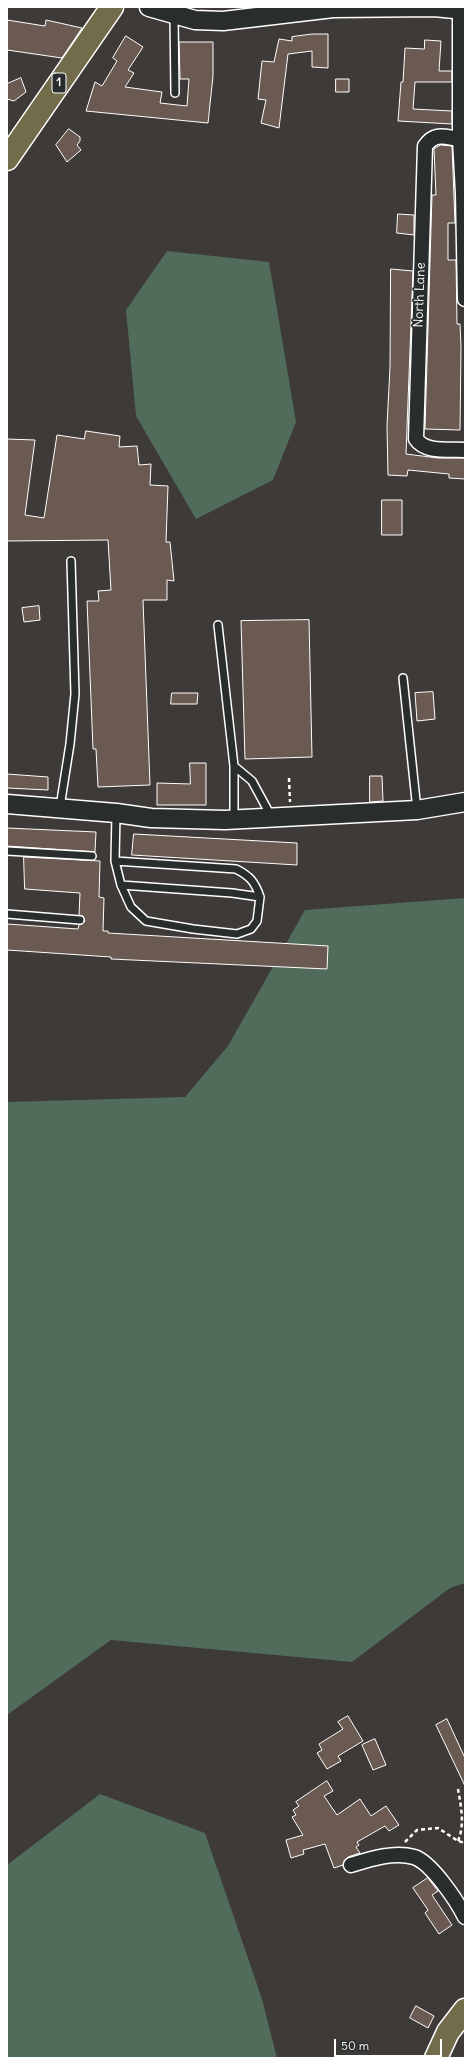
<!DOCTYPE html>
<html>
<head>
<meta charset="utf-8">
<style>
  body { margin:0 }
  #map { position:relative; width:472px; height:2065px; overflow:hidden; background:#3d3a38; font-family:Delius,sans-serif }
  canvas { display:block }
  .frame { position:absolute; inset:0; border:8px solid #fff; pointer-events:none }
  .scale { position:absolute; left:334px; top:2039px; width:108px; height:18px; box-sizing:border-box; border:2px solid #fff; border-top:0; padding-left:5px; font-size:12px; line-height:14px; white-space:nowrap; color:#fff; -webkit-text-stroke:3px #2a2d2e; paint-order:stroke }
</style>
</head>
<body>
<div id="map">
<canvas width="472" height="2065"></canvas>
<div class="frame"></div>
<div class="scale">50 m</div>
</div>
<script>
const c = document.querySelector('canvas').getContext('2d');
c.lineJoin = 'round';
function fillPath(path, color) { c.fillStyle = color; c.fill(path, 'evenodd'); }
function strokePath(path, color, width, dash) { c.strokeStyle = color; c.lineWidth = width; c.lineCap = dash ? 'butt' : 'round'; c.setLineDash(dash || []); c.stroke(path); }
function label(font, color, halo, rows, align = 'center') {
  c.font = font + ' Delius,sans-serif'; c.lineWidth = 3.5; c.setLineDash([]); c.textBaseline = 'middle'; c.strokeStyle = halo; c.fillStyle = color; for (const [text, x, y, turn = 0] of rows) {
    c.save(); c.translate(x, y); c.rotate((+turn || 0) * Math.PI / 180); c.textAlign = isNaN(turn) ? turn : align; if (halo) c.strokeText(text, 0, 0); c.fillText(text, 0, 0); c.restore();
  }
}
const green = new Path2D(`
  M167 251 269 262 296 422 273 480 196 519 136 416 126 310Z
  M465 898V1583L450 1588 352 1662 111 1640 7 1715V1102L185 1097 228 1046 305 910Z
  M100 1794 205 1833 262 1999 277 2058H7V1865Z`);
const building = new Path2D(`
  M7 20 45 26 46 20 82 28 62 58 7 50Z
  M313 34H328V68L312 67V51L288 54 279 128 261 123 266 100 258 99 262 61 274 62 279 39 292 41V37Z
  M126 36 143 47 128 70 134 73 125 87 162 92 160 103 187 106 189 79H180L179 42H213V76L208 123 86 111 95 82 102 86 117 61 113 58Z
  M425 40 441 41 439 71H452V82H415L413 109 452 111V124L398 121 401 82H403L405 48 424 49Z
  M21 78 26 92 14 101 7 99V84Z
  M336 79H349V92H336Z
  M69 129 80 137V141L77 145 81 150 67 162 56 145Z
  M441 145 452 146 455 223H448V260H456L457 324H460L461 347 460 430 425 429 432 195H436L434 149Z
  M398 214 414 215V235L397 233Z
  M391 269 413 271 406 454 438 458H465V479L449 478V474L408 470 407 476 388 475 387 426 390 367Z
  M86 431 120 436 119 447 137 446 139 465 151 464 150 485 168 486 166 542H170L174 581 167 580V600H143L150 785 98 787 96 749H93L87 601H99L98 591 111 590 108 540 7 541V439L35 440 25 515 44 518 57 435 84 439Z
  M382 500H402V535H382Z
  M39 606 40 620 24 622 22 608Z
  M309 620 312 757 245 759 241 621Z
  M433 692 435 719 417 721 415 693Z
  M172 693H198L197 704H171Z
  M190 763H206V805H157V783L190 784Z
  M7 774 48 777V790L7 788Z
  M370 776H382L383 801 370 802Z
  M7 828 96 832 95 852 7 846Z
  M134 834 297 843V865L132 855Z
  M24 857 100 861 99 897 104 898 103 931H108V933L328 946 327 969 111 959V957L7 950V924L78 929 79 925 82 924 85 921 83 916 79 915 80 893 25 889Z
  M348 1716 363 1741 338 1756 341 1761 327 1769 317 1753 322 1750 319 1744 343 1729 338 1722Z
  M447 1719 465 1758V1786L436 1725Z
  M375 1739 386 1765 373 1770 362 1745Z
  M327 1781 333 1791 324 1796 337 1815 360 1799 371 1816 386 1806 399 1825 389 1831 385 1826 357 1842 359 1845 356 1847 360 1853 348 1857 345 1860 343 1865 334 1868 325 1844 303 1850 304 1854 291 1858 286 1840 303 1835 292 1817 296 1815 293 1810 299 1806 296 1802Z
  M428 1878 438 1891 432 1895 452 1925 439 1934 425 1913 428 1910 413 1888Z
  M416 2006 434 2016 428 2028 410 2018Z`);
const path = new Path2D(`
  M289 778 290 802
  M458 1841C465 1824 461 1807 458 1789
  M405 1842 417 1830 438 1828 458 1841 465 1843`);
const service = new Path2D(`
  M174 16 175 93
  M218 625 234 766V819
  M403 678 417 810
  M234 766 252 781 271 816
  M60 807 70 744 75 694 71 561
  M116 813 115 861 121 885 131 907 146 921 193 929 237 934 251 929 257 921 260 897 232 893 121 885
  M7 851 92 856
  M115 861 236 869C250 876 255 882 260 897
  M7 914 80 920`);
const minor = new Path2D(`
  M460 9V139L463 193 465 299
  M460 139C444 137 435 132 425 146L416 439C425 453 450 449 465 450
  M351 1865C370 1859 394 1851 414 1857 431 1862 457 1901 465 1917`);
const tertiary = new Path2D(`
  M149 7 195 20 223 21 333 8 434 7 465 10
  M7 804 116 813 151 818 225 820 417 810 465 802`);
const primary = new Path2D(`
  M7 159 112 7`);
const trunk = new Path2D(`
  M436 2058 448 2032 465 2010`);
const shields = [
  [59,83,14]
];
const shieldNames = [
  ["1",59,83]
];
const streetNames = [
  ["North Lane",420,295,-88]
];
fillPath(green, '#516c5b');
fillPath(building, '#6a5a51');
strokePath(building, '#fff', 1);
strokePath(service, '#fff', 10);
strokePath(minor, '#fff', 17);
strokePath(tertiary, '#fff', 21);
strokePath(primary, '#fff', 25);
strokePath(trunk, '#fff', 25);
strokePath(path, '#fff', 2.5, [4, 3]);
strokePath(service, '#2a2d2e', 7);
strokePath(minor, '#2a2d2e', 14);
strokePath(tertiary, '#2a2d2e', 18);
strokePath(primary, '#726c4b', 22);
strokePath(trunk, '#726c4b', 22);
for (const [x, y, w] of shields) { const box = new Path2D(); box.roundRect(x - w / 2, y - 10, w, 20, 3); c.fillStyle = '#2a2d2e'; c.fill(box); strokePath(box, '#fff', 1); }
label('bold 12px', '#fff', null, shieldNames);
label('13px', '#fff', '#2a2d2e', streetNames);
</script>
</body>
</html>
